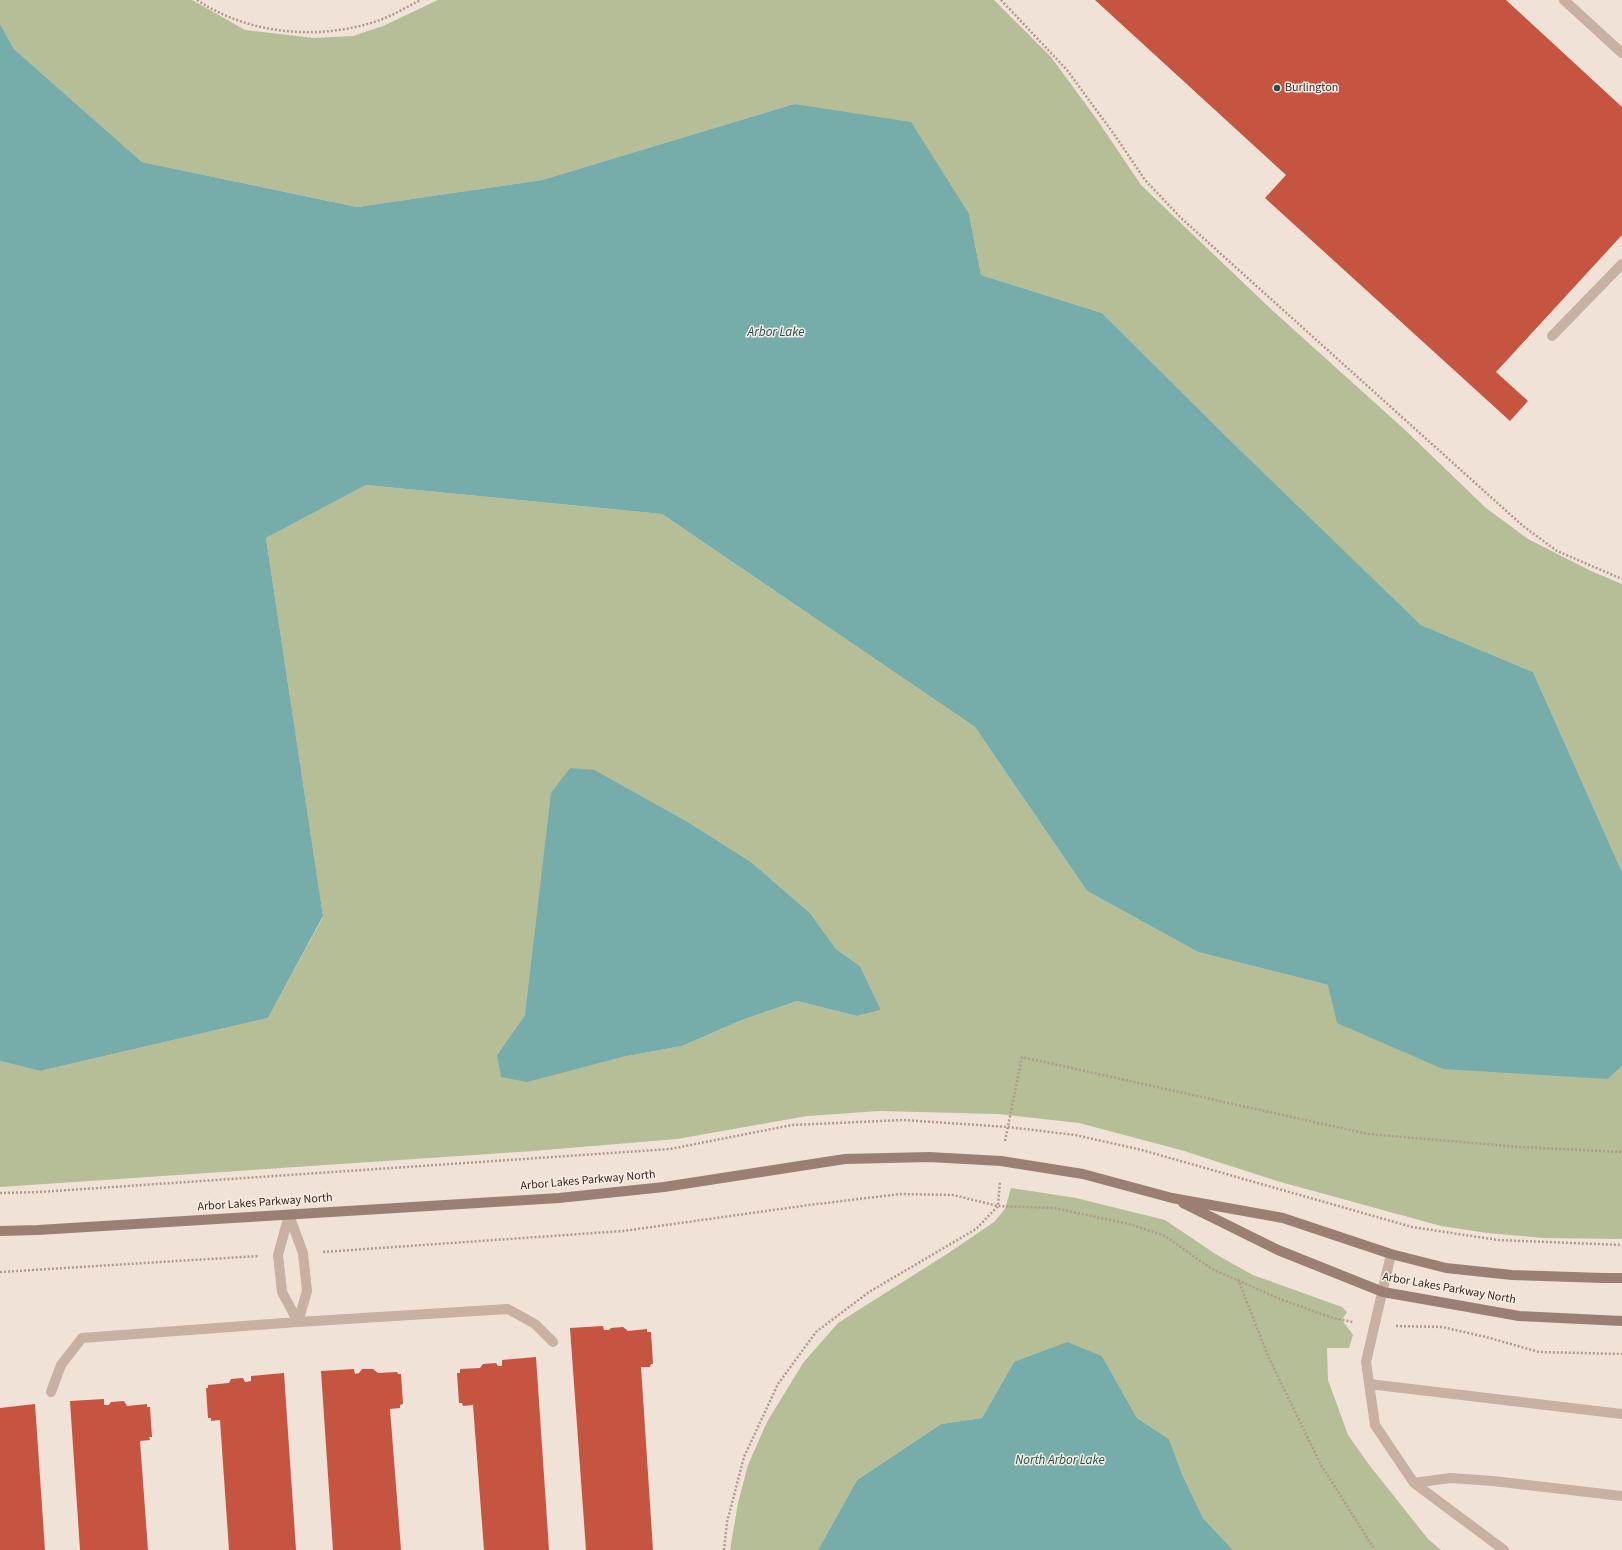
<!DOCTYPE html>
<html>
<head>
<meta charset="utf-8">
<style>
  body { margin:0 }
  canvas { display:block; background:#f0e2d6 }
</style>
</head>
<body>
<canvas width="1622" height="1550"></canvas>
<script>
const c = document.querySelector('canvas').getContext('2d');
c.lineJoin = 'round';
function fillPath(path, color) { c.fillStyle = color; c.fill(path, 'evenodd'); }
function strokePath(path, color, width, dash) { c.strokeStyle = color; c.lineWidth = width; c.lineCap = dash ? 'butt' : 'round'; c.setLineDash(dash || []); c.stroke(path); }
function label(font, color, halo, rows, align = 'center') {
  c.font = font + ' "Source Sans 3",sans-serif'; c.lineWidth = 3; c.setLineDash([]); c.textBaseline = 'middle'; c.strokeStyle = halo; c.fillStyle = color; for (const [text, x, y, turn = 0] of rows) {
    c.save(); c.translate(x, y); c.rotate((+turn || 0) * Math.PI / 180); c.textAlign = isNaN(turn) ? turn : align; if (halo) c.strokeText(text, 0, 0); c.fillText(text, 0, 0); c.restore();
  }
}
const green = new Path2D(`
  M0 0H192L245 30 314 38 353 36 383 26 438 0H994L1051 57 1098 121 1141 185 1273 311 1404 429 1486 508 1528 539 1591 571 1622 584V872L1533 672 1421 625 1234 444 1102 313 981 275 969 214 794 104 542 180 357 207 142 162 14 49 0 24Z
  M366 485 662 514 975 727 1087 891 1198 952 1328 985 1608 1079 1622 1066V1239L1544 1238 1487 1233 1441 1226 1277 1181 1181 1150 1079 1123 998 1114 880 1111 807 1116 677 1139 533 1151 0 1187V1061L40 1071 268 1018 323 917 266 538ZM595 770 688 822 751 862 810 913 836 949 860 966 881 1010 857 1016 797 1001 742 1020 682 1046 622 1057 497 1055 525 1015Z
  M1011 1188 1076 1198 1165 1220 1217 1255 1253 1275 1342 1307 1347 1312 1342 1320 1353 1335 1349 1348H1327L1328 1380 1348 1435 1370 1466 1428 1539 1441 1550H1233L1203 1518 1182 1474 1169 1439 1137 1418 1102 1356 1014 1362 982 1418 941 1424 857 1480 818 1550H730L738 1503 748 1465 767 1422 803 1363 838 1323 950 1252 994 1222 1005 1209Z`);
const water = new Path2D(`
  M0 24 14 49 142 162 357 207 542 180 794 104 911 122 969 214 981 275 1102 313 1234 444 1421 625 1533 672 1622 872V1066L1608 1079 1443 1069 1337 1023 1328 985 1198 952 1087 891 975 727 662 514 366 485 266 538 323 916 268 1018 40 1071 0 1061Z
  M570 768 595 770 688 822 751 862 810 913 836 949 860 966 881 1010 857 1016 797 1001 742 1020 682 1046 622 1057 527 1082 501 1077 497 1055 525 1015 551 793Z
  M1067 1342 1102 1356 1137 1418 1169 1439 1182 1474 1203 1518 1233 1550H818L857 1480 941 1424 982 1418 1014 1362Z`);
const building = new Path2D(`
  M1095 0H1506L1622 107V235L1496 372 1528 401 1510 421 1265 198 1286 175Z
  M603 1326 604 1330H609L611 1328 623 1327 628 1331 647 1329V1332H651L653 1364H651L650 1367H641L653 1550H586L570 1328Z
  M536 1357 549 1550H484L473 1405 463 1406 462 1403H459L457 1373H460V1369L480 1368 483 1364 496 1363 498 1366H502V1360Z
  M354 1369 355 1374 359 1373 362 1369H373L378 1373 397 1372 398 1374H401L403 1404 400 1405V1408L390 1409 401 1550H333L321 1371Z
  M284 1373 296 1550H229L220 1420 211 1421V1418H208L206 1388H208V1385L229 1383 231 1379 243 1378 245 1382 251 1381V1376Z
  M104 1399V1405H109L111 1402 124 1401 127 1406 147 1404V1407H150L152 1437H149L150 1440 140 1441 148 1550H80L70 1401Z
  M35 1404 45 1550H0V1408Z`);
const path = new Path2D(`
  M197 0C249 35 321 41 380 20 394 15 408 6 421 0
  M1001 0 1067 70 1116 137 1145 180 1181 218 1523 526 1557 551 1622 579
  M1005 1141 1022 1057 1368 1134 1520 1147 1622 1152
  M0 1193 40 1192 670 1149 792 1125 903 1120 1008 1127 1075 1135 1142 1150 1412 1227 1498 1240 1622 1245
  M323 1252 623 1231 809 1205 900 1194 953 1195 998 1206 1054 1208 1129 1224 1165 1236 1212 1269 1280 1299 1333 1318 1353 1322
  M0 1272 258 1256
  M1238 1279 1268 1356 1321 1465 1375 1550
  M1396 1326 1442 1327 1486 1337 1539 1352 1622 1354
  M724 1550 727 1522 744 1457 778 1384 816 1332 869 1292 976 1229 998 1206 1000 1181`);
const lane = new Path2D(`
  M1564 0 1622 53
  M1552 336 1622 264
  M289 1215 303 1253 307 1291 298 1322 282 1292 278 1255Z
  M1391 1254 1366 1362 1375 1425 1414 1483 1504 1550
  M1369 1384 1622 1414
  M51 1392 61 1365 82 1338 298 1322 508 1309 535 1324 553 1342
  M1414 1483 1450 1478 1493 1481 1622 1496`);
const secondary = new Path2D(`
  M1183 1203 1278 1250 1383 1292 1519 1316 1622 1321
  M0 1231 38 1230 559 1198 664 1187 845 1159 929 1157 1001 1161 1083 1174 1172 1198 1283 1218 1391 1254 1446 1268 1512 1275 1603 1278H1622`);
const markers = [
  [1277,88,4,"#1b5352"]
];
const poiNames = [
  ["Burlington",1285,88]
];
const streetNames = [
  ["Arbor Lakes Parkway North",588,1181,-5],
  ["Arbor Lakes Parkway North",265,1203,-4],
  ["Arbor Lakes Parkway North",1449,1289,10]
];
const waterNames = [
  ["Arbor Lake",776,333],
  ["North Arbor Lake",1060,1461]
];
fillPath(green, '#b5be97');
fillPath(water, '#76adaa');
fillPath(building, '#c55440');
strokePath(path, '#b39a8d', 2.5, [2, 2]);
strokePath(lane, '#c8b0a3', 10);
strokePath(secondary, '#9b7f75', 10);
for (const [x, y, r, color] of markers) { const dot = new Path2D(); dot.arc(x, y, r, 0, 2 * Math.PI); c.fillStyle = color; c.fill(dot); strokePath(dot, '#f8ece2', 1.5); }
label('12px', '#332825', '#f8ece2', poiNames, 'left');
label('12px', '#332825', '#f8ece2', streetNames);
label('italic 13px', '#1b5352', '#f8ece2', waterNames);
</script>
</body>
</html>
